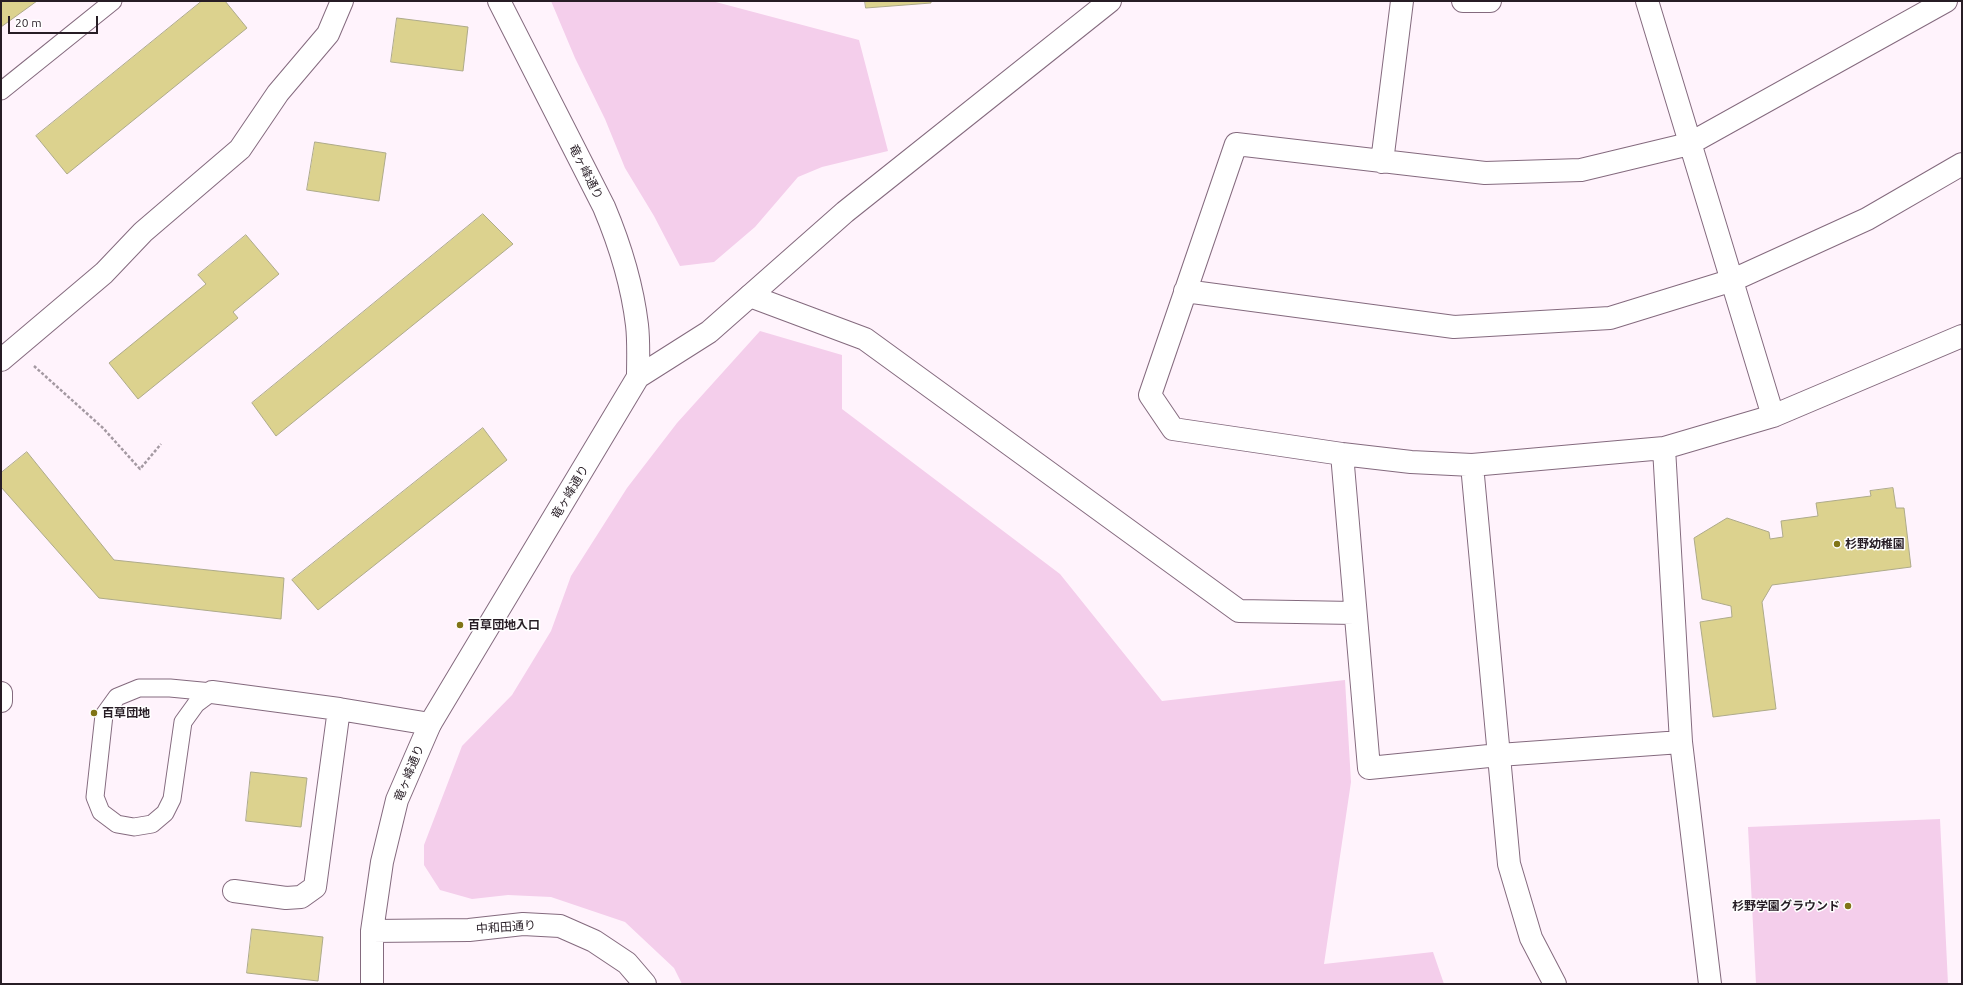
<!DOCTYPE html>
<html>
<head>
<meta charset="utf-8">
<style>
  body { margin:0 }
  #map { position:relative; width:1963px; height:985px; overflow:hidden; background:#fff3fc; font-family:Ubuntu,sans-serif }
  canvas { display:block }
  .frame { position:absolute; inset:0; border:2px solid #271d25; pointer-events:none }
  .scale { position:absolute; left:8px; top:16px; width:90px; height:18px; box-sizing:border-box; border:2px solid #271d25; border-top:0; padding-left:5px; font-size:12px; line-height:14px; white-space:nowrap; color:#271d25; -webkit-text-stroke:3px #fff; paint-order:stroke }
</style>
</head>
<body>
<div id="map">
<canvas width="1963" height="985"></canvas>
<div class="frame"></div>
<div class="scale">20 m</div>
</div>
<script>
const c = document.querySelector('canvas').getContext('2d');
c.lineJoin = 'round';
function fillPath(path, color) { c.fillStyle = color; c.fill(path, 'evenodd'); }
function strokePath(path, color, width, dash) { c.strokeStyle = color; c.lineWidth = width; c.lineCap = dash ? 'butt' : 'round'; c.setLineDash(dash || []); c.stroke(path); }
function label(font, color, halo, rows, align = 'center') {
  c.font = font + ' Ubuntu,"Noto Sans JP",sans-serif'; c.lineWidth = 3; c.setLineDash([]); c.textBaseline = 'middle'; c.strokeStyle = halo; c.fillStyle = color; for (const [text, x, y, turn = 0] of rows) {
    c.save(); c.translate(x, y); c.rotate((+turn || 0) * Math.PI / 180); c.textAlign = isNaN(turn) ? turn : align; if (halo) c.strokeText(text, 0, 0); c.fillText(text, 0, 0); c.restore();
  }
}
const green = new Path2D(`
  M551 1H712L859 40 888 151 822 167 798 177 755 227 714 262 680 266 654 216 625 168 605 119 575 58Z
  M760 331 842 355V409L1060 574 1162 701 1345 680 1351 782 1324 964 1433 952 1444 984H682L674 968 625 922 551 897 508 895 472 899 440 890 424 865V845L462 746 512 695 551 631 571 576 627 488 677 423Z
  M1940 819 1948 984H1756L1748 827Z`);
const building = new Path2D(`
  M1 1H37L1 27Z
  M202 1H225L247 28 67 174 36 136Z
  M865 1H931V3L866 8Z
  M397 18 468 27 463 71 391 62Z
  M315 142 386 153 379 201 307 190Z
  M483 214 513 244 276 436 252 403Z
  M246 235 279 274 233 312 238 318 138 399 109 363 206 284 198 275Z
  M483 428 507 460 318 610 292 580Z
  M27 452 114 560 284 578 281 619 99 598 1 487V473Z
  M1893 488 1896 508H1904L1911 567 1772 585 1762 602 1776 709 1713 717 1700 622 1732 617 1731 606 1702 599 1694 538 1727 518 1769 532 1770 539 1783 537 1781 521 1818 516 1816 503 1871 496 1870 491Z
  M251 772 307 778 301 827 246 821Z
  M252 929 323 937 318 981 247 973Z`);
const path = new Path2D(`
  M34 366 103 428 140 469 161 444`);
const service = new Path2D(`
  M1 91 113 1
  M139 688H170L212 692 196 704 183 722 172 799 165 813 152 824 134 827 117 824 101 812 95 797 104 715 117 697Z`);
const pedestrian = new Path2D(`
  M1 360 104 273 143 232 240 149 278 93 328 34 342 1
  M1 693V701`);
const minor = new Path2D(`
  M1647 1 1773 416
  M1946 1 1689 144 1581 170 1485 173 1236 144 1150 395 1173 429 1342 454 1411 462 1472 465 1664 448 1773 416 1962 336
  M1382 162 1402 1
  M1185 291 1454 327 1610 318 1733 280 1867 219 1962 164
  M750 296 865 339 1239 611 1354 613
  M1664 448 1681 742 1710 984
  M1342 454 1369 768 1499 755 1681 742
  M1472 465 1509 864 1531 938 1555 984
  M212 692 339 709 430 724
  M234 891 286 898 301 897 315 887 339 709`);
const tertiary = new Path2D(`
  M1463 1H1490
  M638 377 709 332 845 212 1110 1
  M372 931 469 930 523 924 560 926 594 941 627 963 645 984
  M372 984V931L382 862 397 800 430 724 638 377C638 360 639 342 637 325 632 283 620 245 604 207L499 1`);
const markers = [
  [1837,544,4,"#807416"],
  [460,625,4,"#807416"],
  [94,713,4,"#807416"],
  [1848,906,4,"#807416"]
];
const streetNames = [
  ["竜ヶ峰通り",586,172,63],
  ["竜ヶ峰通り",570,492,-59],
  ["竜ヶ峰通り",409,773,-68],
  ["中和田通り",506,927,-4]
];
const poiNames = [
  ["杉野幼稚園",1845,544],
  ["百草団地入口",468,625],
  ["百草団地",102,713],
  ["杉野学園グラウンド",1840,906,"right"]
];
fillPath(green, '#f4ceeb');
fillPath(building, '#dcd28e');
strokePath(building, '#aeaa8a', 1);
strokePath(service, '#846a7e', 19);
strokePath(pedestrian, '#846a7e', 24);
strokePath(minor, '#846a7e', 24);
strokePath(tertiary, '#846a7e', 24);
strokePath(path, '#a499a2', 2.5, [3, 2]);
strokePath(service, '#fff', 17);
strokePath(pedestrian, '#fff', 22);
strokePath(minor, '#fff', 22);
strokePath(tertiary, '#fff', 22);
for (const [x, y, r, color] of markers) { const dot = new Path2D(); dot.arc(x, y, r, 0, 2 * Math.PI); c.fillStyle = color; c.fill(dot); strokePath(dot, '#fff', 1.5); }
label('12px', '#271d25', '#fff', streetNames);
label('bold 12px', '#271d25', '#fff', poiNames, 'left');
</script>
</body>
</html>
